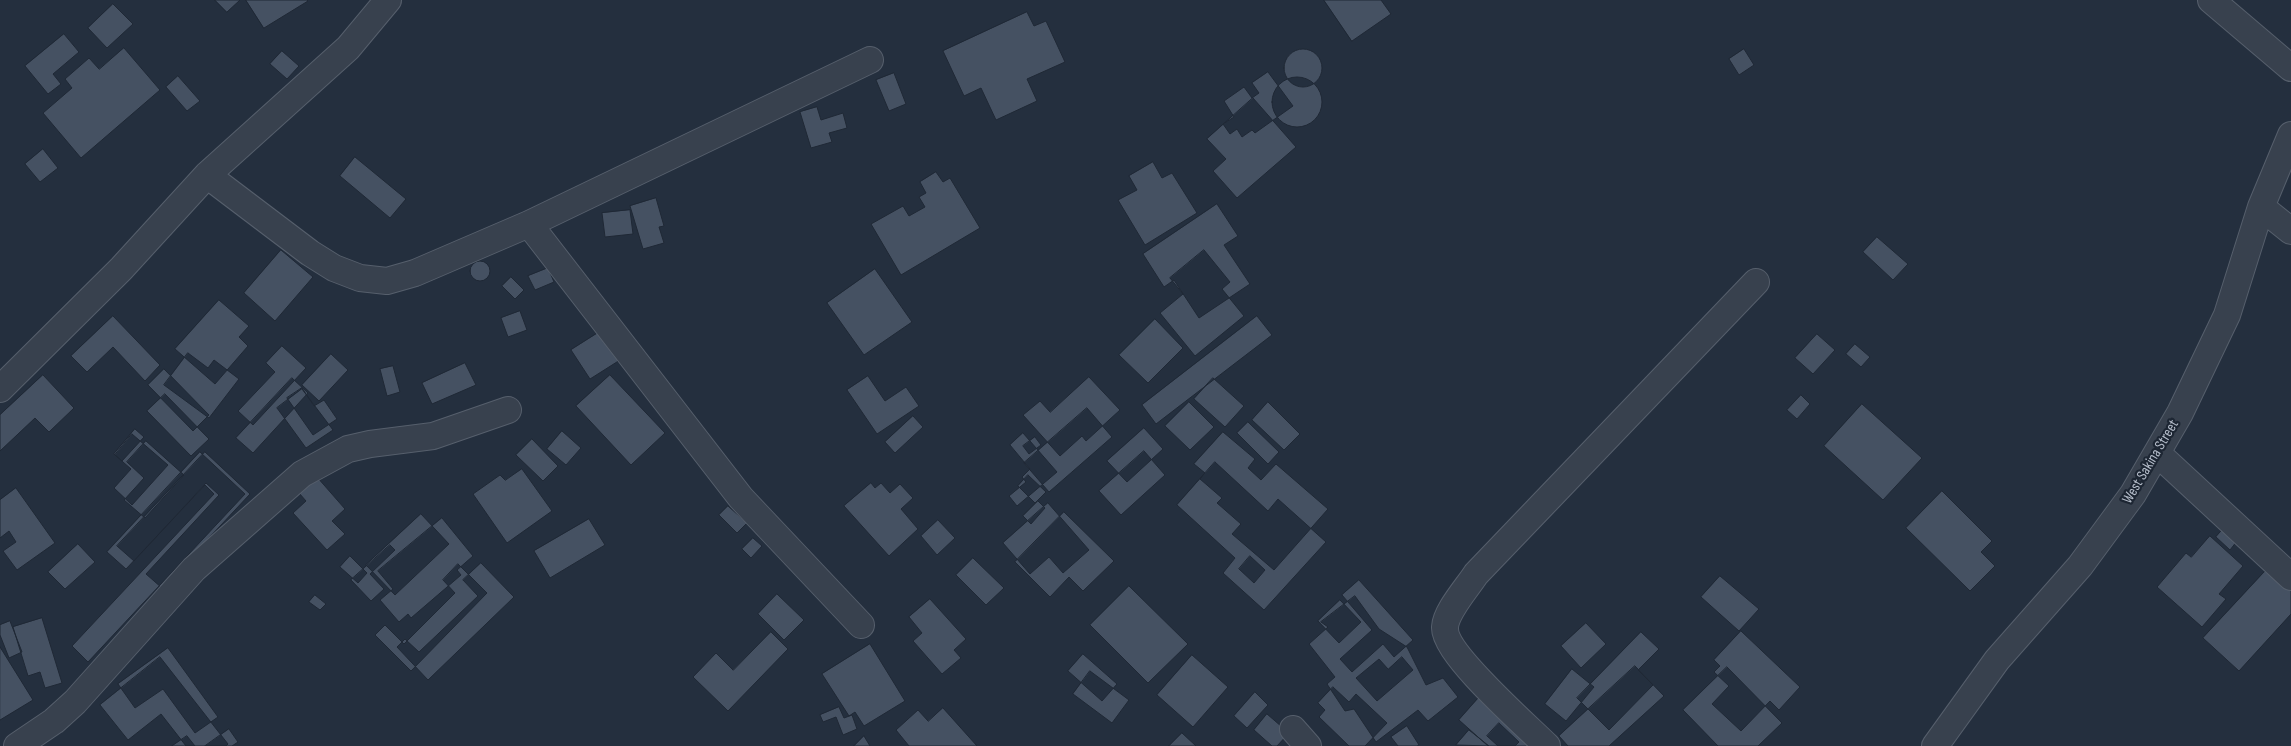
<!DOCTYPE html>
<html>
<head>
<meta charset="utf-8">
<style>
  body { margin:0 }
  canvas { display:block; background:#242f3e }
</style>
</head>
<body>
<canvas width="2291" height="746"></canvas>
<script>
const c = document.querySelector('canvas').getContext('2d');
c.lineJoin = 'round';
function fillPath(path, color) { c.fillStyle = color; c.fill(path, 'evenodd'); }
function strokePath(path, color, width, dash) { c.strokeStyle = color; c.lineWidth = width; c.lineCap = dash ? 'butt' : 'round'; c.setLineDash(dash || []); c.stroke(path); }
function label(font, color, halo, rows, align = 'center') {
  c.font = font + ' "Sofia Sans Condensed",sans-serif'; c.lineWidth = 4.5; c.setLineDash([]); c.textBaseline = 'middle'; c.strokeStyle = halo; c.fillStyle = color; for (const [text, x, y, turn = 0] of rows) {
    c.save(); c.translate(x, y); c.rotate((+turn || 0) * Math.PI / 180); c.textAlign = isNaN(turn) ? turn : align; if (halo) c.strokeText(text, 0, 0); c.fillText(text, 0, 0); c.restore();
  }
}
const building = new Path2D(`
  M215 0H240L227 12Z
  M246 0H307L308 1 264 28Z
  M1324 0H1381L1391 14 1352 41Z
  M113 4 133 24 107 48 88 28Z
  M1027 12 1034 26 1046 21 1065 62 1027 79 1037 101 996 120 981 88 964 96 943 51Z
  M64 34 79 52 53 74 61 84 48 94 25 66Z
  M124 48 160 90 81 158 43 113 72 88 65 79 89 58 99 69Z
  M1284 68a19 19 0 1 1 38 0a19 19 0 1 1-38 0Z
  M1744 49 1754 65 1739 75 1729 59Z
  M282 51 299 66 287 79 270 64Z
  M1268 72 1293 106 1255 133 1252 130 1242 137 1237 129 1230 134 1223 124 1234 117 1224 101 1244 87 1252 98 1259 93 1252 83Z
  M894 73 906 104 889 111 876 80Z
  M178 76 200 101 187 111 166 87Z
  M1272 102a25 25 0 1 1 50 0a25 25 0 1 1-50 0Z
  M1253 98 1296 147 1237 198 1213 171 1226 159 1207 139Z
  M817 107 821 120 843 113 847 128 829 133 832 142 811 148 800 112Z
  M43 149 58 168 40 182 25 164Z
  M355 157 406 199 390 218 340 176Z
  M1153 162 1162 178 1172 173 1197 213 1145 245 1118 200 1137 190 1129 176Z
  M936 172 943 182 950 178 980 228 901 275 871 224 903 206 909 216 925 207 919 197 926 193 920 182Z
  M656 198 664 226 659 227 664 243 643 249 630 206Z
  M1217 204 1238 236 1224 245 1250 284 1199 318 1174 280 1164 287 1143 254Z
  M630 210 633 234 605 237 602 213Z
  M1877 237 1908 264 1893 280 1863 252Z
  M281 250 313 277 275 321 244 293Z
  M1204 250 1230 282 1222 289 1244 316 1195 356 1160 313 1183 294 1170 278Z
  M470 271a10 10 0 1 1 20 0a10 10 0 1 1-20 0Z
  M548 268 554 282 535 290 528 276Z
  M875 269 912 322 864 355 827 303Z
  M511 277 524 290 515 299 502 286Z
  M219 300 249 326 239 337 248 346 215 384 175 349Z
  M520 311 527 330 508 337 501 318Z
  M113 316 160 365 145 381 113 347 87 372 71 356Z
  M1257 316 1272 335 1156 424 1142 405Z
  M1155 319 1183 348 1148 383 1119 355Z
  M601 331 620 360 590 379 571 350Z
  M1817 334 1835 350 1813 374 1795 358Z
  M1855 344 1870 357 1861 367 1846 354Z
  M282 346 306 368 253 425 238 411 275 372 266 363Z
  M188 353 208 368 214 360 239 379 209 418 164 385Z
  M331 354 348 370 319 401 302 385Z
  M465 363 476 385 432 404 422 383Z
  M393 366 400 392 387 396 380 369Z
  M164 369 209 415 193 431 148 385Z
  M43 375 74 408 49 432 35 418 0 451V415Z
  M610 375 665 433 631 465 576 406Z
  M868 376 885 401 906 387 919 406 877 434 847 390Z
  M1089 377 1120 410 1086 441 1082 436 1060 456 1023 415 1040 401 1050 412Z
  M292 378 308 393 253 453 236 438Z
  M1213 378 1244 406 1225 427 1194 399Z
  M302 388 314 406 324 400 337 419 313 435 287 398Z
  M302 389 333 430 306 448 277 408Z
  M165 394 209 439 191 456 147 411Z
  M1801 395 1810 404 1797 419 1787 410Z
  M1189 402 1214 427 1190 450 1165 426Z
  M1268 402 1300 434 1284 450 1252 420Z
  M1862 404 1922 458 1883 500 1824 446Z
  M1087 408 1112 437 1049 492 1024 463Z
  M913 416 923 427 895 453 885 442Z
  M1248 422 1279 452 1268 464 1237 433Z
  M1144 428 1163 449 1127 482 1107 461Z
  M135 429 144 437 122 461 114 454Z
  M562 431 581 448 566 465 547 449Z
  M1223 432 1255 459 1248 468 1261 480 1276 464 1328 509 1274 570 1232 534 1241 524 1217 503 1222 498 1200 479 1205 473 1194 464Z
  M1023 433 1057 472 1017 506 1009 496 1026 482 1022 477 1030 469 1010 445Z
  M132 434 168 465 132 505 114 488 131 469 115 455Z
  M1035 437 1041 445 1029 454 1023 446Z
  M532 439 558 466 543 481 516 455Z
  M146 441 184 475 145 518 124 500 144 478 127 462Z
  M1144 451 1165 475 1121 515 1099 491Z
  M200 452 245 494 88 662 72 646 214 494 205 485 126 569 107 552Z
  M205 452 250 494 162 588 146 574 219 495 206 483 134 561 117 546Z
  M1215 462 1268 511 1278 499 1326 542 1264 610 1223 573 1235 558 1177 505Z
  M522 469 552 511 507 543 473 494 500 475 505 480Z
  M1028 475 1046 492 1035 503 1018 486Z
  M317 477 345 509 332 521 345 534 327 550 293 513 306 501 299 493Z
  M871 483 875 488 881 483 890 493 900 484 913 498 901 509 918 529 889 556 844 506Z
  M16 488 55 543 17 570 3 551 16 542 9 531 0 538V500Z
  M1942 491 1992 541 1981 552 1995 566 1970 591 1906 528Z
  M1038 501 1045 508 1031 524 1023 516Z
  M1048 503 1089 550 1063 573 1049 557 1030 574 1003 543Z
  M728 506 747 523 737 533 719 515Z
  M1064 512 1114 561 1083 591 1069 577 1050 597 1015 562Z
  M421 514 449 544 395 595 366 565Z
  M442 518 473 556 457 570 461 575 411 618 408 614 399 622 380 600 393 589 378 571Z
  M589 519 605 545 550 578 534 551Z
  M938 520 955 538 937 555 921 536Z
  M2223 529 2237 541 2230 550 2216 537Z
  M2210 536 2243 566 2219 594 2226 599 2202 627 2157 587 2186 553 2191 557Z
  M753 538 762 546 751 558 742 549Z
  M78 544 95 562 65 589 48 572Z
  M390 545 395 550 370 574 384 589 371 601 351 580Z
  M350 556 367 573 358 583 340 567Z
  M1250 556 1265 570 1254 583 1239 569Z
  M973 558 1004 588 986 605 956 575Z
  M481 563 514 597 428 680 397 647 405 639 419 652 478 596 463 580Z
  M458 564 487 593 411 671 375 635 385 625 404 644 455 593 443 580Z
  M2269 567 2291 587V614L2239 671 2203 638Z
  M1720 576 1759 609 1739 631 1701 597Z
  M1359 580 1413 640 1394 657 1383 644 1352 672 1340 659 1372 630 1342 595Z
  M1129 586 1188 644 1148 683 1090 625Z
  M777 594 804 620 784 640 758 614Z
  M315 595 326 604 320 610 309 602Z
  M1355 596 1379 629 1407 647 1426 685 1443 678 1458 697 1428 721 1418 710 1376 742 1354 709 1345 711 1327 684 1335 677 1309 644 1328 627 1321 622Z
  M930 599 966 639 954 650 961 658 942 674 913 641 922 633 909 617Z
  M1340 600 1361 622 1339 643 1318 621Z
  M42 618 62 683 45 688 40 672 28 676 13 627Z
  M10 621 22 652 9 658 0 635V625Z
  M1586 623 1606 644 1581 668 1561 646Z
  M1741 631 1800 687 1779 710 1770 701 1741 731 1712 704 1729 686 1714 672 1720 666 1714 660Z
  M771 632 788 649 728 711 693 677 716 653 733 670Z
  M1641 632 1659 649 1638 670 1653 685 1609 730 1577 698Z
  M870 644 905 701 864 726 855 712 849 716 822 674Z
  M0 647 33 700 0 720Z
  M168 648 218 717 195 733 163 689 135 708 118 684Z
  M1083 654 1117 684 1102 701 1068 671Z
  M1192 655 1228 687 1193 727 1157 695Z
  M160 657 228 744 226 746H186L161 714 128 740 100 705Z
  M1402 657 1413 670 1377 701 1356 678 1379 659 1388 669Z
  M1635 666 1664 696 1609 746H1568L1559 736Z
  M1727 667 1782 723 1758 746H1718L1683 710Z
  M1572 669 1594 687 1566 721 1545 704Z
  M1090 671 1129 700 1112 723 1073 694Z
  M1333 687 1349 702 1356 694 1387 723 1365 746H1349L1319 717 1325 710 1318 703Z
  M1255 692 1268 705 1247 728 1234 716Z
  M1482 694 1531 746H1488L1459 720Z
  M839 707 844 718 852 715 857 729 843 735 836 717 823 722 820 715Z
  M943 708 977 746H909L896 730 918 710 928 721Z
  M1267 714 1289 733 1277 746H1272L1254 730Z
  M1499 723 1519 742 1515 746H1498L1487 736Z
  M1407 726 1419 745 1417 746H1398L1391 737Z
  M229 729 238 742 232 746H205Z
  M1469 730 1489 746 1456 745Z
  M1182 733 1196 746H1169Z
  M187 736 195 746H172Z
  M864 736 870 746H854Z`);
const street = new Path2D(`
  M2211 0 2291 68
  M207 175 310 253 334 268 360 278 387 281 415 273 529 224 870 60
  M2261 207 2291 231
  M529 224 741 498 861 625
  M0 389 121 269 207 175 348 48 388 0
  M2157 453 2291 577
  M1293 729 1308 746
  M17 746 54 721 75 702 194 569 302 474 348 449 370 444 433 436 508 410
  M1547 746C1527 726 1443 653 1445 627 1446 611 1467 588 1476 574L1756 282
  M1935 746 1997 660 2080 566 2133 494 2180 413 2227 315 2261 207 2291 135`);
const streetNames = [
  ["West Sakina Street",2151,462,-59]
];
fillPath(building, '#455162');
strokePath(building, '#1f2835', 1);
strokePath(street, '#565f6c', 28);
strokePath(street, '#38414e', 26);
label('15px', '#b4bcc9', '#1d2633', streetNames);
</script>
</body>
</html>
